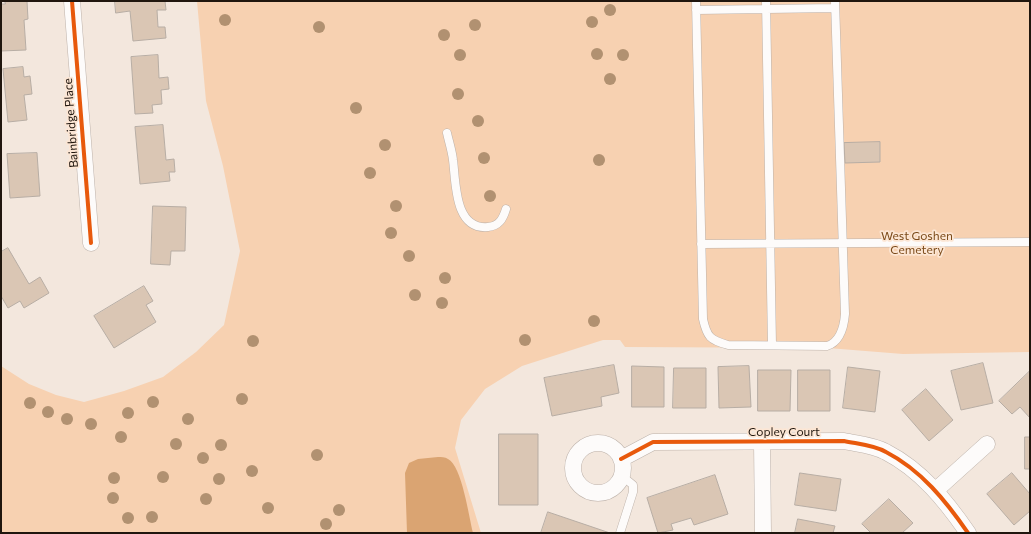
<!DOCTYPE html>
<html>
<head>
<meta charset="utf-8">
<style>
  body { margin:0 }
  #map { position:relative; width:1031px; height:534px; overflow:hidden; background:#f3e7dd; font-family:Commissioner,sans-serif }
  canvas { display:block }
  .frame { position:absolute; inset:0; border:2px solid #20160e; pointer-events:none }
</style>
</head>
<body>
<div id="map">
<canvas width="1031" height="534"></canvas>
<div class="frame"></div>
</div>
<script>
const c = document.querySelector('canvas').getContext('2d');
c.lineJoin = 'round';
function fillPath(path, color) { c.fillStyle = color; c.fill(path, 'evenodd'); }
function strokePath(path, color, width, dash) { c.strokeStyle = color; c.lineWidth = width; c.lineCap = dash ? 'butt' : 'round'; c.setLineDash(dash || []); c.stroke(path); }
function label(font, color, halo, rows, align = 'center') {
  c.font = font + ' Commissioner,sans-serif'; c.lineWidth = 3.5; c.setLineDash([]); c.textBaseline = 'middle'; c.strokeStyle = halo; c.fillStyle = color; for (const [text, x, y, turn = 0] of rows) {
    c.save(); c.translate(x, y); c.rotate((+turn || 0) * Math.PI / 180); c.textAlign = isNaN(turn) ? turn : align; if (halo) c.strokeText(text, 0, 0); c.fillText(text, 0, 0); c.restore();
  }
}
const green = new Path2D(`
  M197 1H1030V352L903 354 828 348 625 347 620 340H603L522 366 485 389 461 420 455 448 481 533H1V366L29 384 56 395 84 402 124 391 163 377 196 352 224 325 240 251 223 166 206 101Z`);
const water = new Path2D(`
  M438 457C441 457 445 457 448 459 462 466 469 517 473 533H407L405 473 409 463 418 459Z`);
const building = new Path2D(`
  M5 1H27L28 19 24 20 26 50 1 51V4H5Z
  M115 1H165L166 10H157L158 27H165L166 38 133 41 130 11 116 13Z
  M158 55 159 78 168 77 169 89 161 90 162 104 152 105 153 113 135 114 131 57Z
  M23 67 24 77 30 76 32 94 24 95 27 120 8 122 3 69Z
  M163 125 166 160 174 159 175 172H169L170 181 140 184 135 127Z
  M880 142V162L845 163 844 143Z
  M37 153 40 196 10 198 7 154Z
  M153 206 186 207 185 251H171L170 265 151 264Z
  M8 248 29 284 40 277 49 293 24 308 20 301 8 308 1 296V252Z
  M144 286 153 301 146 305 156 322 114 348 94 316Z
  M983 363 993 403 961 410 951 371Z
  M614 365 619 393 601 397 602 406 552 416 544 378Z
  M632 366 664 367V407H632Z
  M749 366 751 407 719 408 718 367Z
  M848 367 880 371 875 412 843 408Z
  M674 368H706V408H673Z
  M758 370H791L790 411H758Z
  M798 370H830V411H798Z
  M1029 372 1030 374V418L1020 407 1012 414 999 401Z
  M926 389 953 420 929 441 902 410Z
  M499 434H538V505H499Z
  M1025 437H1030V469H1025Z
  M800 473 841 479 836 511 795 505Z
  M1012 473 1030 494V511L1014 525 987 494Z
  M715 475 728 514 694 525 691 518 671 524 673 530 658 533 647 498Z
  M889 499 913 523 902 533H871L862 524Z
  M548 512 610 533H541Z
  M798 519 835 526 833 533H795Z`);
const service = new Path2D(`
  M696 1 703 319C707 337 710 340 728 345L827 346C840 342 844 326 845 314L835 1
  M766 1 772 345
  M696 10 835 8
  M447 133C449 142 452 151 453 160 456 182 454 230 488 227 499 226 503 219 506 209
  M701 244 1030 242
  M620 533 633 492V485L622 476`);
const minor = new Path2D(`
  M72 1 91 243
  M762 442 763 533
  M573 468a25 25 0 1 1 50 0a25 25 0 1 1-50 0Z
  M621 459 653 442 844 441C858 444 874 445 886 452 921 470 946 501 968 533
  M936 490 987 444`);
const cycleway = new Path2D(`
  M72 1 91 243
  M621 459 653 442 844 441C858 444 874 445 886 452 921 470 946 501 968 533`);
const trees = [
  [610,10],
  [225,20],
  [592,22],
  [475,25],
  [319,27],
  [444,35],
  [597,54],
  [460,55],
  [623,55],
  [610,79],
  [458,94],
  [356,108],
  [478,121],
  [385,145],
  [484,158],
  [599,160],
  [370,173],
  [490,196],
  [396,206],
  [391,233],
  [409,256],
  [445,278],
  [415,295],
  [442,303],
  [594,321],
  [525,340],
  [253,341],
  [242,399],
  [153,402],
  [30,403],
  [48,412],
  [128,413],
  [67,419],
  [188,419],
  [91,424],
  [121,437],
  [176,444],
  [221,445],
  [317,455],
  [203,458],
  [252,471],
  [163,477],
  [114,478],
  [219,479],
  [113,498],
  [206,499],
  [268,508],
  [339,510],
  [152,517],
  [128,518],
  [326,524]
];
const streetNames = [
  ["Bainbridge Place",71,123,-94],
  ["Copley Court",784,432]
];
const parkNames = [
  ["West Goshen",917,236],
  ["Cemetery",917,250]
];
fillPath(green, '#f7d1b1');
fillPath(water, '#daa472');
fillPath(building, '#dac6b4');
strokePath(building, '#b7ada4', 1);
strokePath(service, '#bdb2aa', 9);
strokePath(minor, '#bdb2aa', 17);
strokePath(service, '#fdfbfa', 8);
strokePath(minor, '#fdfbfa', 16);
strokePath(cycleway, '#e8590c', 4);
c.fillStyle = '#b19171';
for (const [x, y] of trees) { c.beginPath(); c.arc(x, y, 6, 0, 2 * Math.PI); c.fill(); }
label('12px', '#20160e', '#fce6d4', streetNames);
label('12px', '#7b4a19', '#fce6d4', parkNames);
</script>
</body>
</html>
